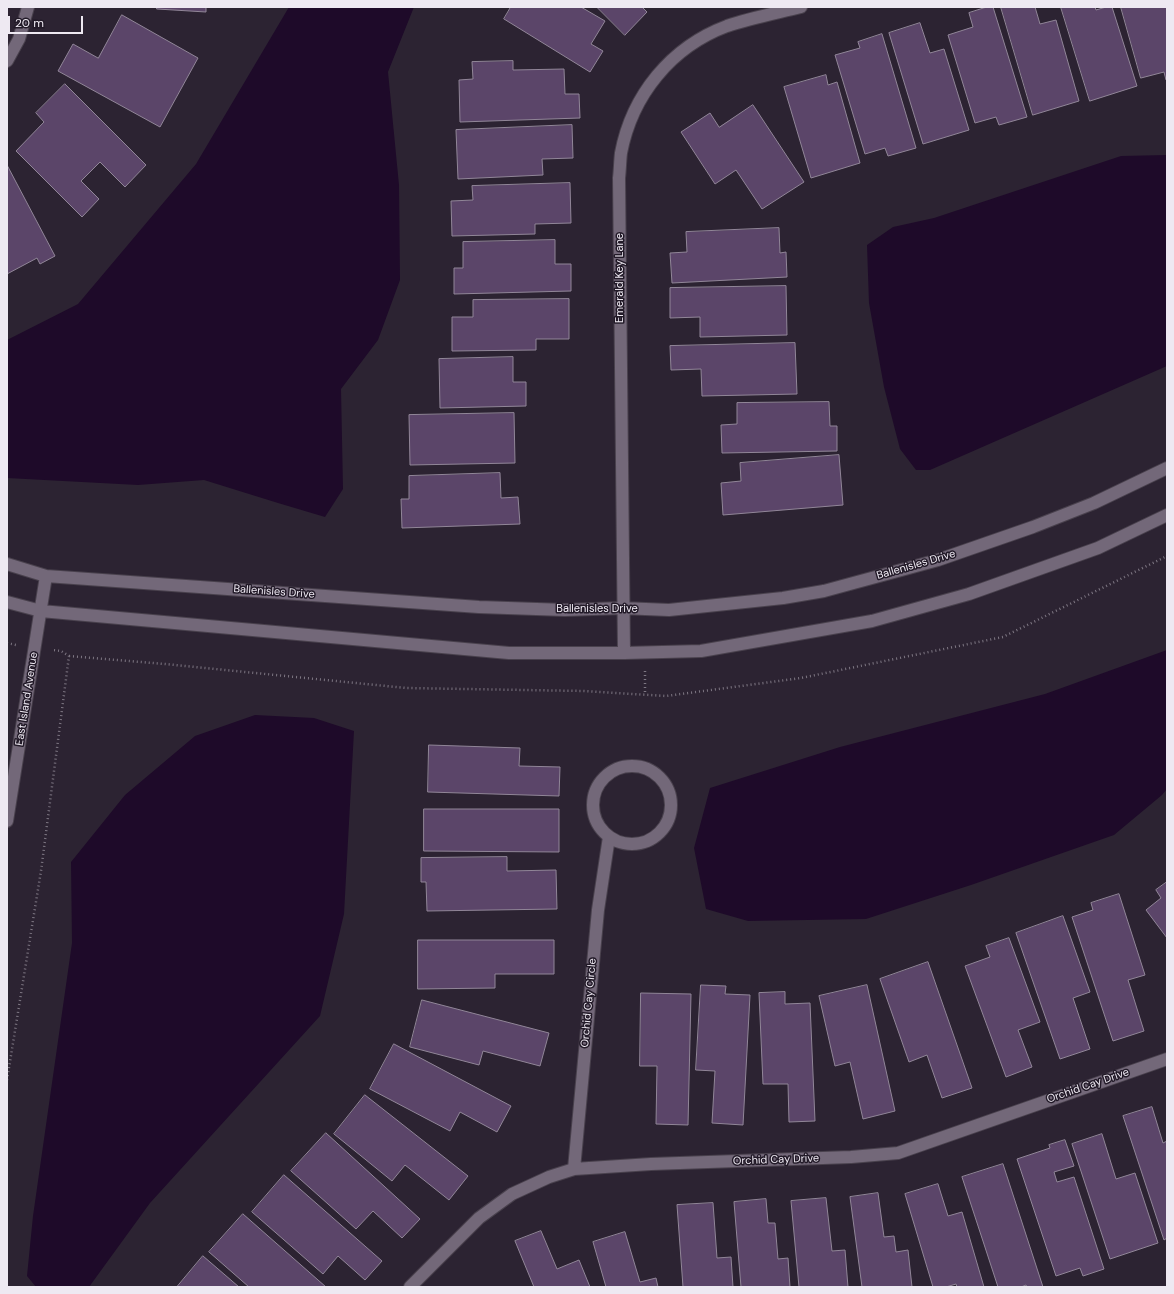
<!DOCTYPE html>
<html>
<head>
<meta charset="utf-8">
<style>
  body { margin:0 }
  #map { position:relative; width:1174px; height:1294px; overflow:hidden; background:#2c2332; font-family:"DM Sans",sans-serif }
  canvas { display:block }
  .frame { position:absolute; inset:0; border:8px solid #eee9f2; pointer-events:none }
  .scale { position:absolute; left:8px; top:16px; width:75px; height:18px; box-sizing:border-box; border:2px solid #eee9f2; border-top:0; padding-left:5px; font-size:12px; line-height:14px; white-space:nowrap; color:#eee9f2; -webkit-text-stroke:3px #221a28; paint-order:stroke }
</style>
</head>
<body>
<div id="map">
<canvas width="1174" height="1294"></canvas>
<div class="frame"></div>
<div class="scale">20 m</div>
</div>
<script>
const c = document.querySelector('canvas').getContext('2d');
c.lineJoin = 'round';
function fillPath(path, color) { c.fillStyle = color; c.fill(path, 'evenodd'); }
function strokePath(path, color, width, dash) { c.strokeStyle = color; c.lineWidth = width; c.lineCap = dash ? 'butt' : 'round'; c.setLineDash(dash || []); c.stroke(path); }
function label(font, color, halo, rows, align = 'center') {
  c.font = font + ' "DM Sans",sans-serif'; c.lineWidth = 3; c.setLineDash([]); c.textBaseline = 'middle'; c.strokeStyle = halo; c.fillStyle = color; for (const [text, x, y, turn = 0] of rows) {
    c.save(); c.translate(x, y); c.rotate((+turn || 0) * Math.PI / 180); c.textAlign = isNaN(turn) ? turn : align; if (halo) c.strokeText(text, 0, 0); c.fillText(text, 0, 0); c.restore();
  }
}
const water = new Path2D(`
  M289 7H414L388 72 399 185 400 280 378 340 341 389 343 489 325 517 278 503 204 480 138 485 7 478V340L78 304 196 164Z
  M1167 155V366L930 470H916L900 449 884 387 869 303 867 245 893 227 934 218 1121 156Z
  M1167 650V789L1162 795 1114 835 971 885 866 919 748 921 706 909 694 848 710 788 840 747 1045 694Z
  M255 715 314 718 354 731 344 914 320 1016 150 1203 89 1287H36L27 1276 33 1216 72 943 71 862 125 795 195 736Z`);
const building = new Path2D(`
  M157 7H206V12L157 9Z
  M511 7H581L605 21 591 44 603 51 590 72 504 19Z
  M597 7H642L647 12 625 35Z
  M987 7H993L1027 117 999 125 996 117 975 123 948 35 973 27 969 13Z
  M1001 7H1035L1040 24 1056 20 1079 101 1033 115Z
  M1061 7H1095L1096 10 1106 7H1112L1137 86 1090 101Z
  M1121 7H1167V79L1166 80 1164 72 1141 78Z
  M122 15 198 58 160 127 58 71 73 44 98 58Z
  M920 23 930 53 944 49 969 130 923 144 889 33Z
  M882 34 916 148 888 156 885 148 865 154 835 55 860 48 858 42Z
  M513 61V70L564 69 565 94H579L580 118 460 122 459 80 473 79 472 62Z
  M826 75 828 85 837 82 860 163 811 178 784 87Z
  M65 84 146 165 125 187 100 162 81 181 99 199 82 217 16 151 44 122 36 113Z
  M753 105 804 182 762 209 736 170 715 184 681 132 710 113 719 127Z
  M572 125 573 158 542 159 543 175 458 179 456 130Z
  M7 165 55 256 40 264 37 258 7 274Z
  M570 183 571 223 535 224V234L452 236 451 201 473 200 472 186Z
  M779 228 780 253 786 252 787 277 672 283 670 253 687 252 686 232Z
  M555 240V264H571V291L454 294V268H463V242Z
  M786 286 787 335 700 337V317L670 318V288Z
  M569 299V339H536V350L452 351V317H473V300Z
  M795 343 797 394 702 396 701 369 671 370 670 346Z
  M513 357V382H526V406L440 408 439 359Z
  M829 402 830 426H837V451L722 453 721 425 737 424V403Z
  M514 413 515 463 410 465 409 415Z
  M839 455 843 505 723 515 721 483 741 481 740 463Z
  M500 473 501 498 518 497 520 524 402 528 401 499H409V476Z
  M429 745 520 748 519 766 560 767 559 796 428 792Z
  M424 809H559V852L424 851Z
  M507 857V871L556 870 557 909 427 911 426 882H421V858Z
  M1167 882V938L1146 910 1161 898 1156 890Z
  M1119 894 1145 975 1128 980 1144 1031 1113 1041 1072 917 1093 910 1091 903Z
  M1063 916 1090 992 1073 998 1090 1049 1060 1059 1016 933Z
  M1009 938 1040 1022 1018 1030 1032 1067 1006 1077 965 966 990 957 986 946Z
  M418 940H554V974H495V988L418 989Z
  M928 962 972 1088 942 1098 927 1055 909 1062 880 979Z
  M701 985 726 986 725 994 750 995 743 1125 712 1123 715 1071 696 1070Z
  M867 985 895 1111 863 1119 850 1062 835 1066 819 996Z
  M785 992V1004L810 1003 815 1121 789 1122 788 1084H763L759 993Z
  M641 993 691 994 688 1125 656 1124 657 1066H640Z
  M422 1000 549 1033 540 1066 483 1051 479 1065 410 1047Z
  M394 1044 511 1106 497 1132 460 1112 450 1131 370 1089Z
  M365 1095 468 1176 449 1200 405 1165 392 1181 334 1134Z
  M1152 1107 1163 1143 1167 1141V1238L1164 1240 1123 1116Z
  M326 1133 420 1219 402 1238 373 1211 356 1229 291 1171Z
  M1102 1134 1116 1179 1135 1173 1158 1243 1110 1259 1072 1144Z
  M1065 1140 1074 1166 1054 1172 1057 1182 1074 1177 1104 1269 1083 1276 1080 1268 1056 1276 1017 1159 1050 1148 1049 1145Z
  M1003 1164 1043 1287H1027L1026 1285 1021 1287H998L962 1177Z
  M284 1175 382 1261 365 1280 338 1256 323 1274 252 1212Z
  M938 1184 948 1216 962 1212 984 1287H957L956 1284 946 1287H933L905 1194Z
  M878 1193 884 1237 894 1236 896 1252 908 1250 912 1287H862L850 1197Z
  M826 1198 832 1251 845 1250 848 1287H799L791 1201Z
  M766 1199 768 1223H775L778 1259 788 1258 790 1287H741L734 1202Z
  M713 1203 717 1258 731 1257 733 1287H683L677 1205Z
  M243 1214 326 1287H249L209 1252Z
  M541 1231 557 1269 579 1260 590 1287H534L515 1241Z
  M625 1232 640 1282 656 1278 658 1287H606L593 1242Z
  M203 1256 239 1287H177Z`);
const path = new Path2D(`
  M7 643 16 645
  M69 656 165 664 406 688 584 691 666 696 801 678 1003 637 1167 556
  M645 671V695
  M7 1080 41 871 69 656 61 651 53 650`);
const street = new Path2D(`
  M7 61 19 39 28 7
  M7 564 46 576 479 607 565 610 622 608 669 610 783 598 824 591 938 560 1033 527 1094 503 1167 468
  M7 602 41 611 509 653H624L701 651 872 621 969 594 1098 548 1167 515
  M624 653 619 178C620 170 620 161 621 153 632 95 671 47 727 26 751 18 777 13 801 7
  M593 805a39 39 0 1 1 78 0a39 39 0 1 1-78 0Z
  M7 821 46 576
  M574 1169 598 910 609 837
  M410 1287 479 1218 512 1194 549 1177 574 1169 651 1164 851 1157 898 1153 1167 1059`);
const streetNames = [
  ["Emerald Key Lane",620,278,-90],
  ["Ballenisles Drive",916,565,-16],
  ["Ballenisles Drive",274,592,4],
  ["Ballenisles Drive",597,609],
  ["East Island Avenue",27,699,-81],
  ["Orchid Cay Circle",589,1003,-85],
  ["Orchid Cay Drive",1088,1086,-19],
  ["Orchid Cay Drive",776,1160,-2]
];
fillPath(water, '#1e0a29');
fillPath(building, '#5b4569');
strokePath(building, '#918698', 1);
strokePath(street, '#49414d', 14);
strokePath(path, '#7e7783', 2.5, [1, 3]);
strokePath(street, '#736879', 12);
label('11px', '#eee9f2', '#221a28', streetNames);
</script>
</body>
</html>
